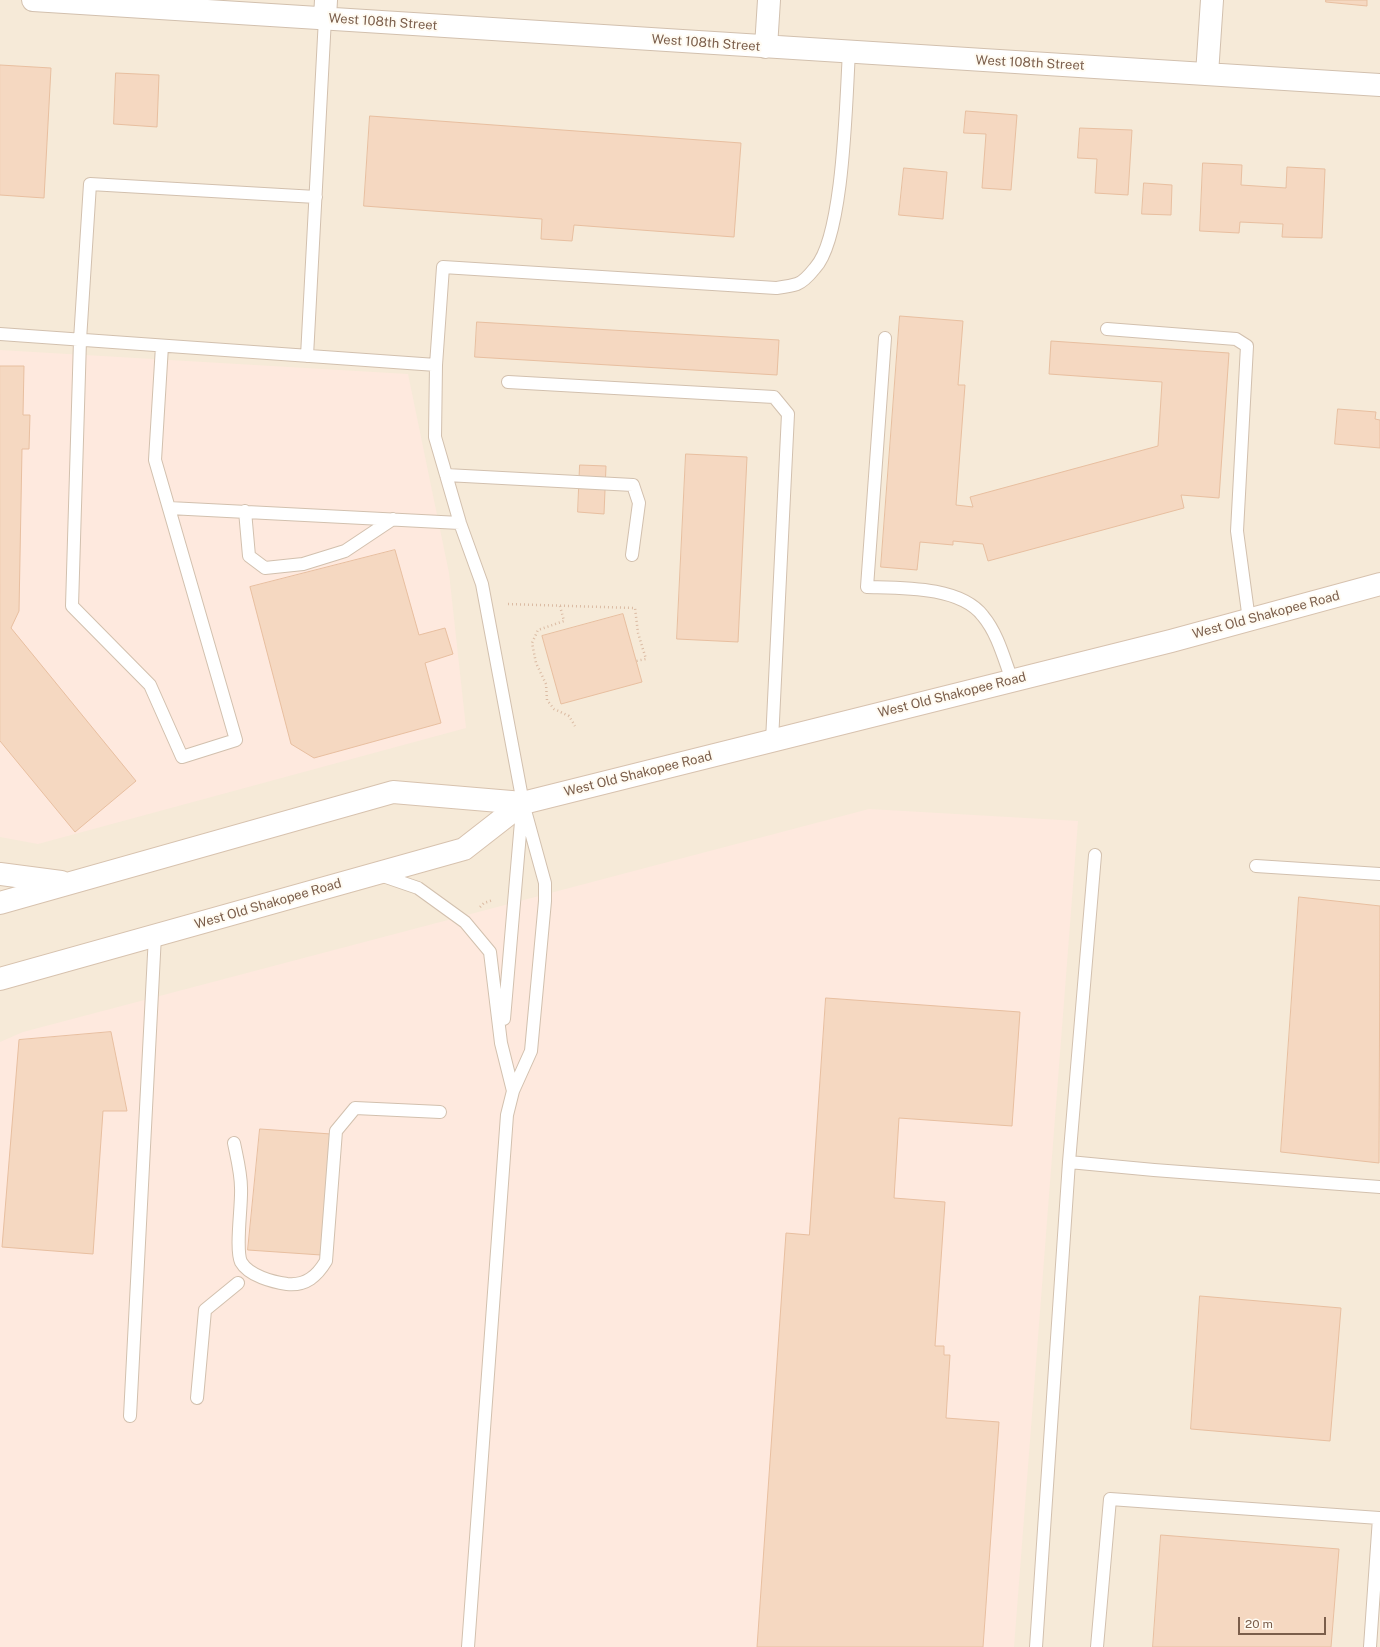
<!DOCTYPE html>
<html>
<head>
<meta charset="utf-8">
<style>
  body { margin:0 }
  #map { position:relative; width:1380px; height:1647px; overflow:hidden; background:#fef7eb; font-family:"Public Sans",sans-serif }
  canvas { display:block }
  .scale { position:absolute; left:1238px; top:1617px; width:88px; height:18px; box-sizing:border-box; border:2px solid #7b5e4b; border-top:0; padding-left:5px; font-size:12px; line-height:14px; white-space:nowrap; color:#7b5e4b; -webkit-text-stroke:3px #fffbf2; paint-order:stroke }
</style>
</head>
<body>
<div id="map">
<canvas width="1380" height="1647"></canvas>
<div class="scale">20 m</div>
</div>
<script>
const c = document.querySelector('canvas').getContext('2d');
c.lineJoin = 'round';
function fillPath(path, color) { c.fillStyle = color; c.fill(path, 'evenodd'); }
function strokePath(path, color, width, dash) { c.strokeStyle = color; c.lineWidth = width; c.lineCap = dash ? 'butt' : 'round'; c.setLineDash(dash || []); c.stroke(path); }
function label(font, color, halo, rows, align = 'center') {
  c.font = font + ' "Public Sans",sans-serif'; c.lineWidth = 4; c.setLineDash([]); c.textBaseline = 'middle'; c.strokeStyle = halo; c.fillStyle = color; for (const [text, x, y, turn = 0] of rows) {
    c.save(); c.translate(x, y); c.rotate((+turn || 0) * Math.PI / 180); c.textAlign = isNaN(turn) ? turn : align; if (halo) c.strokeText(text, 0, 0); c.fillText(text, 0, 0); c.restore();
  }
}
const residential = new Path2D(`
  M0 0H1380V1647H0Z`);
const commercial = new Path2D(`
  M0 350 408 374 449 573 466 728 38 844 0 837Z
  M869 809 1078 821 1014 1647H0V1042L23 1032Z`);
const building = new Path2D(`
  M1326 0H1367V6L1326 2Z
  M0 65 51 68 44 198 0 195Z
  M116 73 159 75 157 127 114 124Z
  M966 111 1017 115 1011 190 982 188 986 134 964 133Z
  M370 116 741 143 734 237 574 225 572 241 541 239 542 219 364 206Z
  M1080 128 1132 130 1128 195 1095 193 1097 159 1078 158Z
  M1203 163 1242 165 1241 185 1286 188 1287 167 1325 169 1322 238 1282 237 1283 224 1240 222 1239 233 1200 231Z
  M904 168 947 172 943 219 899 215Z
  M1144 183 1172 185 1171 215 1142 214Z
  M900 316 963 321 958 385H965L956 505 973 507 970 497 1158 446 1162 382 1049 374 1051 341 1229 353 1219 498 1181 495 1184 508 988 561 983 544 953 541V545L920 542 917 570 881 567Z
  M477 322 779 340 777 375 475 357Z
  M0 366H24L23 415H30L29 449H22L19 611 11 628 136 781 75 832 0 741Z
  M1338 409 1376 412 1375 419 1380 420V448L1335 444Z
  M686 454 747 457 738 642 677 639Z
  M580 465 606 466 604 514 578 512Z
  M395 550 419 635 445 628 453 654 425 663 441 723 314 758 291 744 250 587Z
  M623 614 642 682 561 704 542 636Z
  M1299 897 1380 906 1379 1163 1281 1152Z
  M826 998 1020 1012 1012 1126 899 1118 894 1198 945 1202 935 1346H944V1355H950L946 1418 999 1422 983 1647H757L786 1233 809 1235Z
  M111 1032 127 1111H103L93 1254 2 1247 19 1040Z
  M260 1129 331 1134 321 1255 248 1250Z
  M1200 1296 1341 1308 1330 1441 1191 1429Z
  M1161 1535 1339 1549 1331 1647H1153Z`);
const path = new Path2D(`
  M508 604 635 608 638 633 646 659 636 661
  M560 606 564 621 538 630 532 643 536 663 546 684 547 700 554 709 569 716 575 726
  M480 907 484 903 493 900`);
const service = new Path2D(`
  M1107 329 1236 339 1247 346 1237 531 1249 620
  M0 334 436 365 435 437 460 523 482 584 523 803 545 883V901L531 1051 513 1091 507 1115 468 1647
  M885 338 867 587C901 588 960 586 983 616 998 634 1004 659 1012 680
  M162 346 155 460 236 740 182 757 150 685 72 606 80 340 90 184 316 197
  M307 356 325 18
  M436 365 443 267 776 288C783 287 791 286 797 284 803 282 811 273 815 268 844 237 846 98 849 52
  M508 382 774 397 788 414 772 741
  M446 475 633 485 639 503 632 555
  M169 508 460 523
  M245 511 249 556 265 568 303 564 345 551 393 519
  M1095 855 1069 1162 1154 1170 1380 1187
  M1256 866 1380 874
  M380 875 418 888 465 922 490 952 501 1043 513 1091
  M504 1019 522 810
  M234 1143C237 1158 241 1173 241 1188 242 1205 235 1249 241 1262 249 1276 273 1282 287 1284 306 1286 317 1276 326 1261L336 1131 355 1108 440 1112
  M197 1398 205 1310 238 1283
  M130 1416 155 935
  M1036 1647 1069 1162
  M1097 1647 1110 1499 1379 1518 1370 1647`);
const minor = new Path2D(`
  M33 0 1380 85
  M325 18 326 0
  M766 47 769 0
  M1207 74 1212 0`);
const secondary = new Path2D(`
  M0 874 61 882
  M0 903 393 792 523 803 1171 641 1380 584
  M0 979 464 849 523 803`);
const streetNames = [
  ["West 108th Street",383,22,4],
  ["West 108th Street",706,43,4],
  ["West 108th Street",1030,63,3],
  ["West Old Shakopee Road",1266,615,-15],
  ["West Old Shakopee Road",952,695,-14],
  ["West Old Shakopee Road",638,774,-14],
  ["West Old Shakopee Road",268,904,-16]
];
fillPath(residential, '#f6ead8');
fillPath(commercial, '#fee9de');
fillPath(building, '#f5d8c1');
strokePath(building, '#e8bfa0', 1);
strokePath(service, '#d2c0ae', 14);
strokePath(minor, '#d2c0ae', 24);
strokePath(secondary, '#d7c2ae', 24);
strokePath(path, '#dbbba3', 2.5, [1, 3]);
strokePath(service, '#fff', 12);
strokePath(minor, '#fff', 22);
strokePath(secondary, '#fff', 22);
label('13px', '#7b5e4b', '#fffbf2', streetNames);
</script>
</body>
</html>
